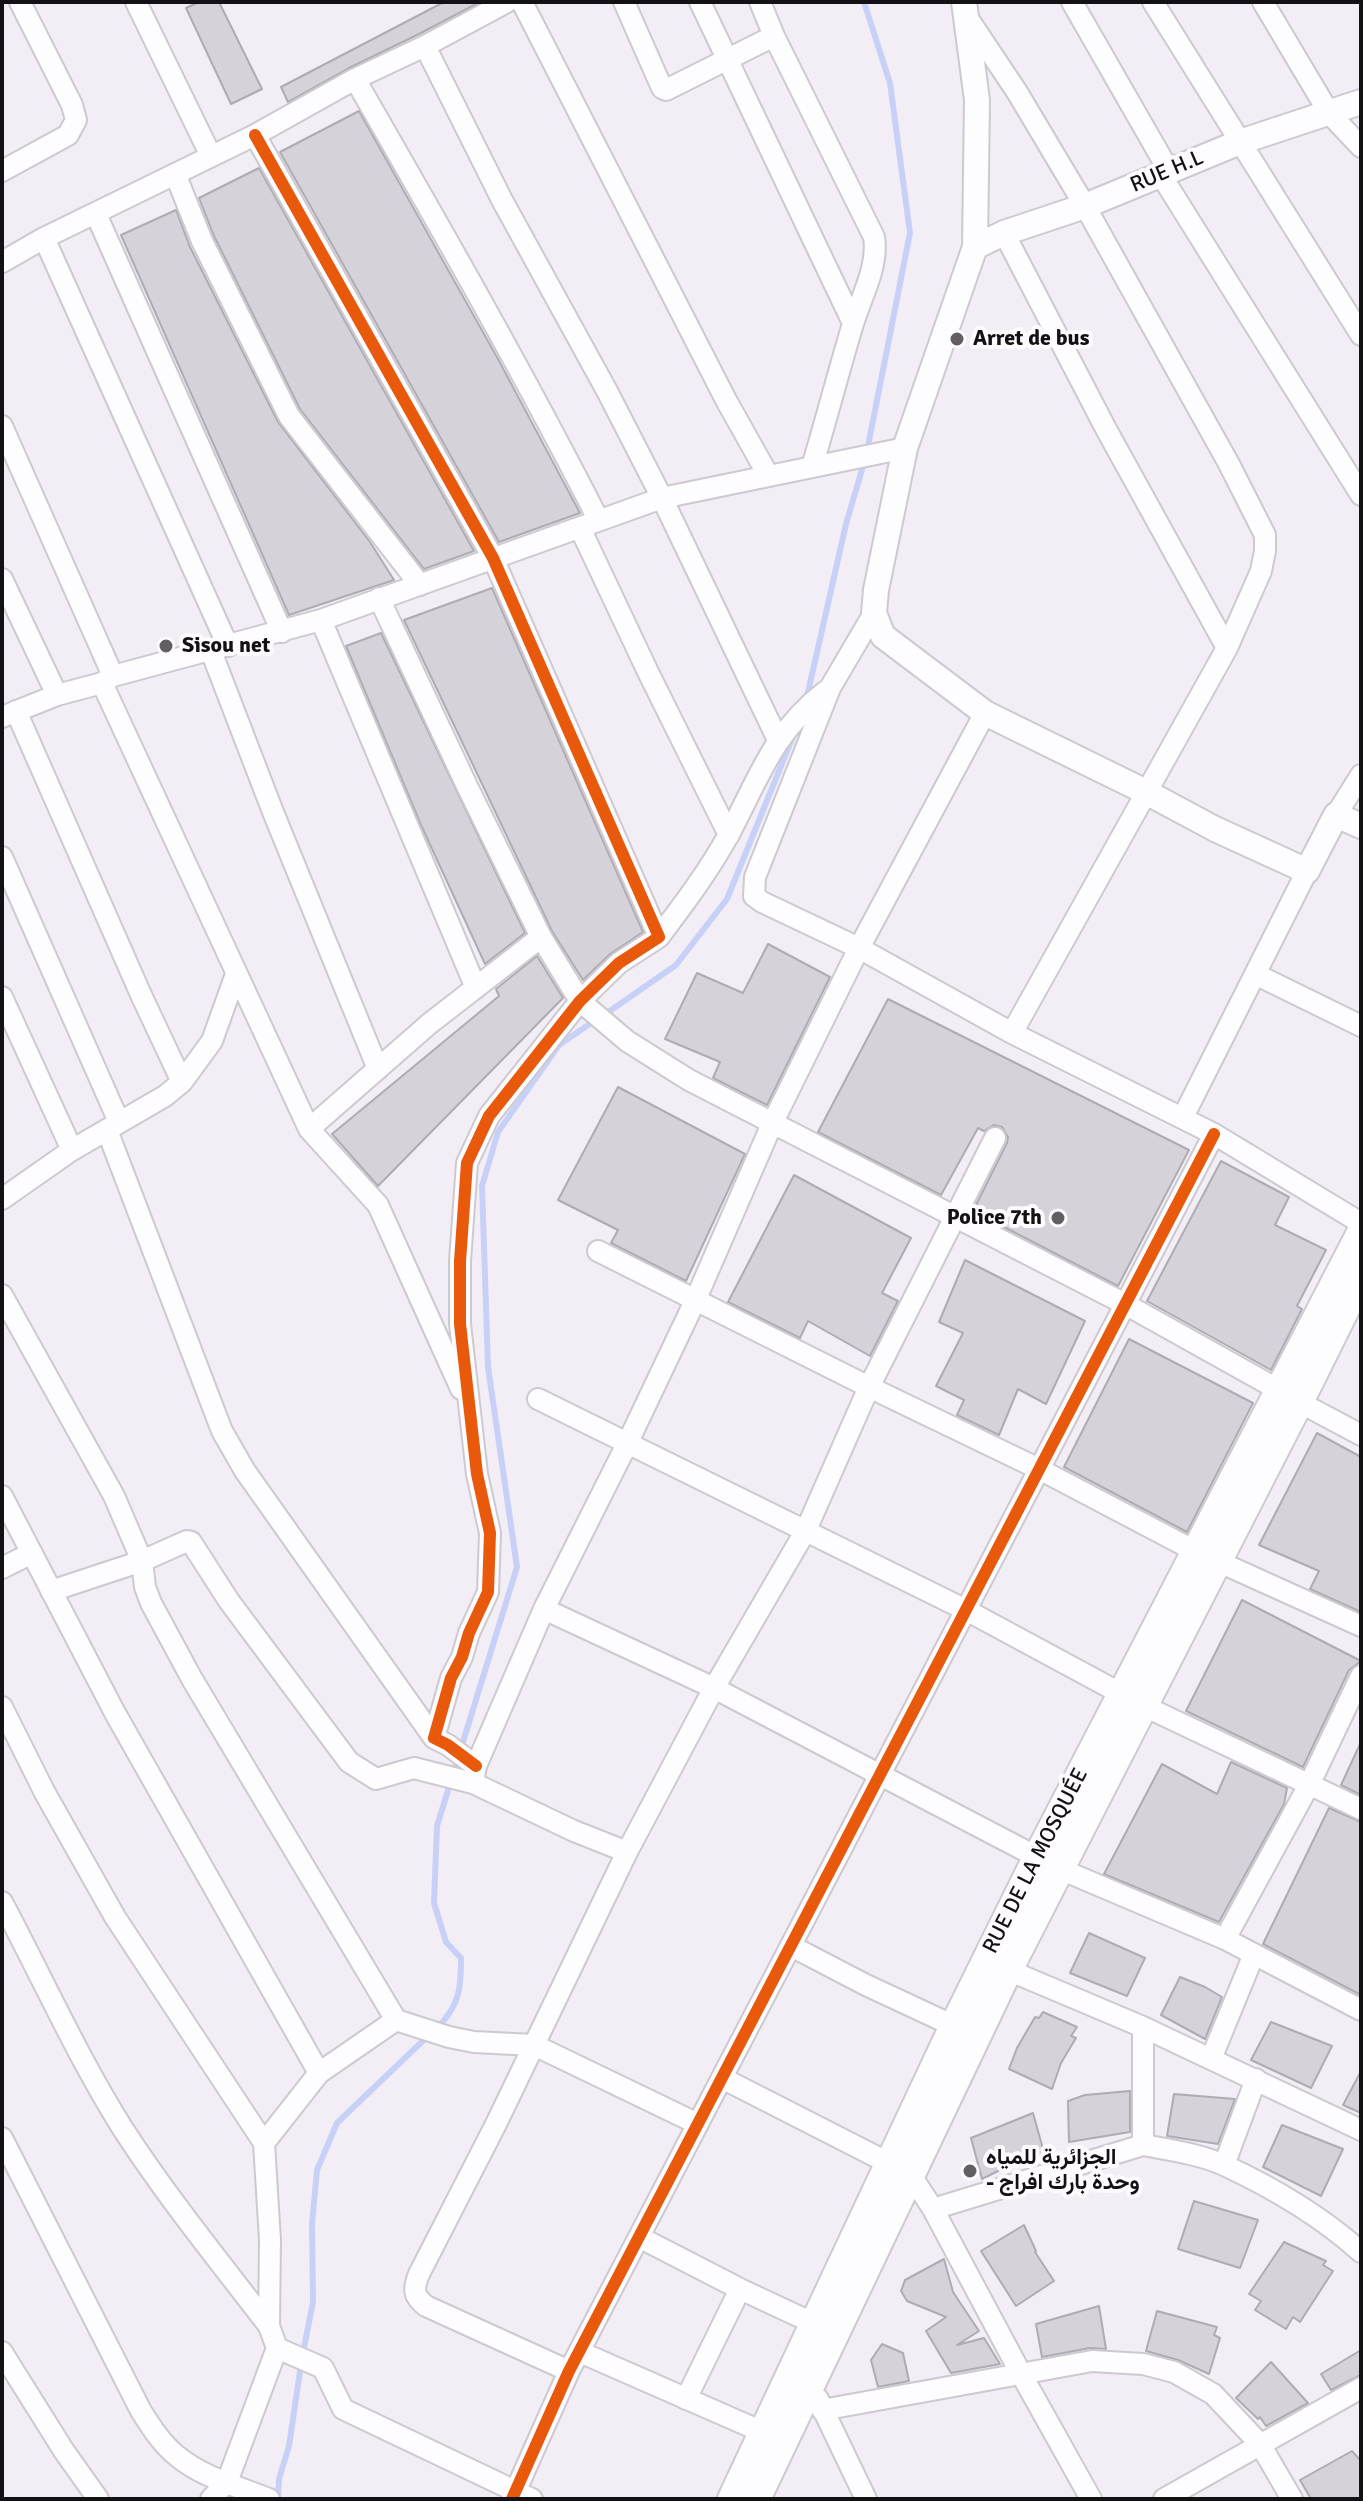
<!DOCTYPE html>
<html>
<head>
<meta charset="utf-8">
<style>
  body { margin:0 }
  #map { position:relative; width:1363px; height:2501px; overflow:hidden; background:#f3eef6; font-family:Signika,sans-serif }
  canvas { display:block }
  .frame { position:absolute; inset:0; border:4px solid #141116; pointer-events:none }
</style>
</head>
<body>
<div id="map">
<canvas width="1363" height="2501"></canvas>
<div class="frame"></div>
</div>
<script>
const c = document.querySelector('canvas').getContext('2d');
c.lineJoin = 'round';
function strokePath(path, color, width, dash) { c.strokeStyle = color; c.lineWidth = width; c.lineCap = dash ? 'butt' : 'round'; c.setLineDash(dash || []); c.stroke(path); }
function fillPath(path, color) { c.fillStyle = color; c.fill(path, 'evenodd'); }
function label(font, color, halo, rows, align = 'center') {
  c.font = font + ' Signika,Vazirmatn,sans-serif'; c.lineWidth = 8; c.setLineDash([]); c.textBaseline = 'middle'; c.strokeStyle = halo; c.fillStyle = color; for (const [text, x, y, turn = 0] of rows) {
    c.save(); c.translate(x, y); c.rotate((+turn || 0) * Math.PI / 180); c.textAlign = isNaN(turn) ? turn : align; if (halo) c.strokeText(text, 0, 0); c.fillText(text, 0, 0); c.restore();
  }
}
const stream = new Path2D(`
  M806 701 846 524 866 456 910 233 890 83 864 2
  M604 1015 676 965 727 899 794 734
  M437 2028C460 2005 461 1988 461 1958L446 1942 434 1903 437 1826 517 1567 488 1367 482 1186 498 1132 559 1045 594 1021
  M278 2499 279 2479 289 2446 302 2358 313 2302 312 2224 317 2170 337 2123 429 2035`);
const building = new Path2D(`
  M199 2H219L262 89 231 104 186 8Z
  M444 2H480L419 34 349 68 288 102 281 87Z
  M359 111 498 359 580 513 499 542 280 152Z
  M259 168 474 551 424 569 300 409 214 236 199 198Z
  M176 210 190 247 278 422 370 542 394 580 289 615 121 235Z
  M492 588 643 932 610 954 583 980 552 931 404 620Z
  M381 633 525 933 485 964 421 825 346 646Z
  M768 944 830 977 767 1105 713 1078 720 1062 665 1039 697 973 743 993Z
  M537 956 563 998 378 1186 332 1134 499 996 496 989Z
  M888 999 1189 1150 1118 1286 973 1211 1007 1143 1008 1137 1002 1127 994 1125 984 1131 978 1128 941 1195 818 1132Z
  M618 1087 745 1154 686 1281 611 1243 618 1230 558 1200Z
  M1221 1161 1289 1197 1275 1225 1326 1250 1297 1306 1302 1309 1271 1370 1147 1301Z
  M794 1175 911 1238 882 1293 898 1301 870 1356 808 1321 800 1338 728 1302Z
  M965 1260 1085 1321 1046 1404 1018 1389 999 1435 957 1415 964 1400 936 1386 963 1333 939 1322Z
  M1129 1339 1253 1403 1187 1532 1064 1467Z
  M1317 1433 1361 1457V1612L1310 1589 1319 1571 1259 1545Z
  M1242 1600 1361 1661 1349 1670 1303 1767 1186 1711Z
  M1361 1742V1795L1341 1785Z
  M1231 1762 1287 1788 1284 1804 1219 1922 1104 1874 1162 1764 1217 1794Z
  M1329 1808 1361 1822V1995L1263 1944Z
  M1089 1933 1145 1958 1127 1996 1070 1973Z
  M1180 1977 1205 1987 1222 1997 1205 2039 1161 2015Z
  M1043 2012 1077 2027 1071 2036 1076 2038 1061 2063 1052 2089 1009 2069 1017 2048 1035 2017 1039 2018Z
  M1271 2022 1332 2046 1311 2088 1251 2060Z
  M1361 2071V2113L1343 2105Z
  M1130 2091V2132L1069 2142 1068 2101 1085 2095Z
  M1174 2094 1235 2099 1218 2144 1167 2136Z
  M1033 2113 1045 2156 1018 2167 1016 2162 982 2179 971 2138Z
  M1282 2125 1343 2149 1321 2196 1263 2167Z
  M1194 2201 1258 2220 1240 2268 1178 2249Z
  M1024 2225 1036 2251 1035 2252 1054 2281 1016 2306 981 2251Z
  M1284 2242 1326 2261 1323 2265 1333 2271 1300 2322 1293 2317 1286 2329 1255 2310 1261 2301 1249 2294Z
  M944 2259 953 2292 979 2331 957 2345 984 2338 1000 2364 951 2373 926 2331 946 2317 907 2301 901 2291 905 2280Z
  M1099 2306 1106 2349 1090 2348 1042 2357 1036 2324Z
  M1157 2311 1217 2327 1214 2335 1220 2338 1209 2374 1178 2360 1146 2351Z
  M882 2344 903 2353 909 2381 878 2387 871 2360Z
  M1361 2350V2375L1331 2390 1321 2374Z
  M1271 2362 1308 2403 1266 2426 1260 2417 1258 2419 1236 2398Z
  M1352 2451 1361 2461V2499H1311L1300 2480Z`);
const minor = new Path2D(`
  M136 2 211 156
  M522 2 726 400 768 475
  M624 2 662 88 666 90 774 36
  M700 2 853 323
  M760 2 774 36 874 237C879 267 860 299 852 327 838 374 826 420 812 467
  M1072 2 1169 171
  M1153 2 1361 335
  M1263 2 1329 113 1361 147
  M967 17 1017 92 1085 206 1229 464 1265 535V551L1261 571 1227 648 1012 1033
  M425 46 502 200 607 391 662 498 778 740
  M355 79C439 225 522 370 598 519
  M255 135 493 558 659 937 619 963 580 1001 489 1116 467 1163 460 1261V1324L477 1474 490 1533 488 1592 469 1633 462 1657 451 1678 434 1738 448 1745 476 1766
  M2 171 68 135 76 120 72 105 20 2
  M1161 175 1361 495
  M176 176 202 241 289 416 420 585
  M96 214 282 632
  M1004 233 1106 429 1227 648
  M44 238 228 646
  M2 262 44 238 255 135 355 79 425 46 507 2
  M2 426 113 676
  M580 528 648 672 729 835
  M2 579 57 695
  M379 598 467 786 541 937 580 1001 627 1041 689 1080 1125 1304 1279 1390
  M874 613 830 688 755 877 754 896 762 902 859 948 1012 1033 1214 1134 1361 1223
  M321 620 476 988
  M211 651 273 812 378 1069
  M102 683 309 1129 378 1205 461 1389
  M16 711 142 997 182 1082
  M2 717 57 695 102 683 113 676 321 620 662 498 905 448
  M1336 815 1361 775
  M2 857 119 1122
  M659 937C683 905 708 872 728 836 759 778 772 733 826 691
  M1255 974 1361 1026
  M2 997 72 1150
  M1183 1117 1307 871
  M309 1129 429 1024 541 937
  M107 1130 222 1431 245 1471 434 1738
  M2 1199 72 1150 165 1096 182 1082 212 1041 236 974
  M598 1251 869 1387 1039 1469 1195 1551 1361 1626
  M2 1295 114 1496 142 1561 145 1587 151 1603 192 1679 396 2020
  M538 1399 966 1610 1144 1706 1361 1809
  M1299 1402 1361 1435
  M2 1496 115 1713 319 2073
  M2 1568 32 1553
  M51 1591 142 1561 187 1541 191 1542 229 1601 349 1762 376 1779 414 1768 473 1783 574 1831 627 1852
  M544 1609 714 1688 1060 1869 1225 1939 1361 2010
  M2 1707 45 1793 115 1917 264 2143
  M473 1783 476 1766 544 1609 627 1444 695 1301 772 1124 859 948 985 713
  M2 1902C42 1977 77 2056 123 2129 167 2197 219 2261 269 2326
  M1225 1939 1310 1783 1361 1676
  M791 1946 866 1985 954 2026
  M1008 1970 1143 2027 1361 2130
  M1211 2059 1254 1954
  M722 2078 910 2174 933 2209 1020 2372 1091 2499
  M2 2138 141 2411C151 2427 162 2444 177 2456 202 2477 239 2487 269 2499
  M1143 2145V2027
  M1224 2165 1256 2079
  M933 2209 1143 2145C1170 2150 1201 2154 1226 2166 1273 2188 1323 2218 1361 2252
  M639 2237 740 2289 815 2324
  M277 2348 323 2368 343 2409 532 2499
  M2 2352 64 2451 98 2499
  M580 2352 774 2437
  M569 2371 426 2306C413 2296 413 2289 419 2274L496 2124 627 1852 714 1688 806 1530 869 1387 995 1138
  M686 2399 740 2289
  M818 2399 866 2499
  M822 2410 1092 2361 1143 2364 1174 2372 1213 2394 1260 2444 1292 2499
  M211 2499 227 2482 277 2348 269 2326 270 2240 264 2143 319 2073 396 2020 449 2037 474 2042 534 2045 698 2124
  M512 2499 569 2371 1214 1134
  M1164 2499 1361 2388`);
const tertiary = new Path2D(`
  M964 2 977 100 975 247 905 448 876 590 874 613 883 636 985 713 1146 792 1215 829 1307 871 1336 815 1361 826
  M975 247 1004 233 1085 206 1240 142 1361 102`);
const secondary = new Path2D(`
  M732 2499 954 2026 1038 1856 1361 1233
  M756 2499 1008 1970 1299 1402 1361 1277`);
const cycleway = new Path2D(`
  M255 135 493 558 659 937 619 963 580 1001 489 1116 467 1163 460 1261V1324L477 1474 490 1533 488 1592 469 1633 462 1657 451 1678 434 1738 448 1745 476 1766
  M512 2499 569 2371 1214 1134`);
const markers = [
  [957,339,8,"#625e64"],
  [166,646,8,"#625e64"],
  [1058,1218,8,"#625e64"],
  [970,2171,8,"#625e64"]
];
const streetNames = [
  ["RUE H.L",1167,172,-23],
  ["RUE DE LA MOSQUÉE",1036,1861,-63]
];
const poiNames = [
  ["Arret de bus",973,339],
  ["Sisou net",182,646],
  ["Police 7th",1042,1218,"right"],
  ["الجزائرية للمياه",986,2158],
  ["- وحدة بارك افراج",986,2183]
];
strokePath(stream, '#c7d1f7', 6);
fillPath(building, '#d5d2d9');
strokePath(building, '#aeacb2', 2);
strokePath(minor, '#cdc9d0', 24);
strokePath(tertiary, '#cdc9d0', 28);
strokePath(secondary, '#cdc9d0', 32);
strokePath(minor, '#fdfcfe', 20);
strokePath(tertiary, '#fdfcfe', 24);
strokePath(secondary, '#fdfcfe', 28);
strokePath(cycleway, '#e8590c', 12);
for (const [x, y, r, color] of markers) { const dot = new Path2D(); dot.arc(x, y, r, 0, 2 * Math.PI); c.fillStyle = color; c.fill(dot); strokePath(dot, '#fdfbfe', 3); }
label('22px', '#141116', '#fdfbfe', streetNames);
label('bold 22px', '#141116', '#fdfbfe', poiNames, 'left');
</script>
</body>
</html>
